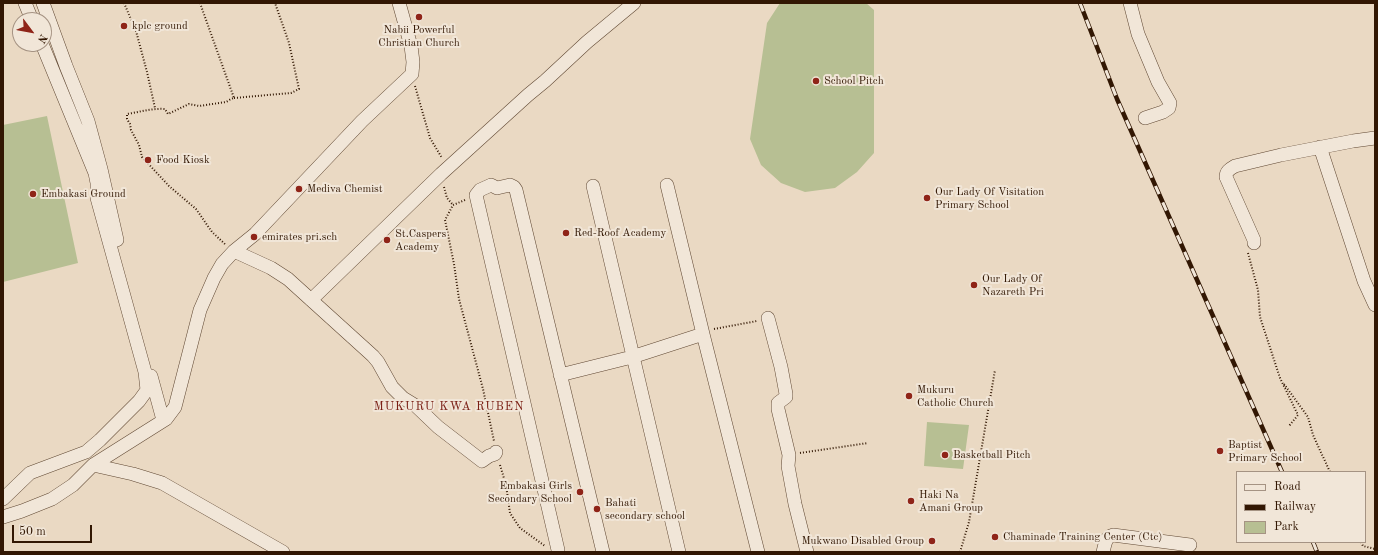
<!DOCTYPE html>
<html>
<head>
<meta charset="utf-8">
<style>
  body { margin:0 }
  #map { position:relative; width:1378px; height:555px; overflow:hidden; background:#ead9c3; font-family:"Old Standard TT",serif }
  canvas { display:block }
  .frame { position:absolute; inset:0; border:4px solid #321703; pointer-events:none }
  .legend { position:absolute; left:1236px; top:471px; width:130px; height:72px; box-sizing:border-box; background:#f1e6d8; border:1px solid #a59383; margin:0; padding:5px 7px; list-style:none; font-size:12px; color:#321703 }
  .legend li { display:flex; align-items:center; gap:8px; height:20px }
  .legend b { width:20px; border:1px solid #a59383 }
  .north { position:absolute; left:12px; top:12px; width:40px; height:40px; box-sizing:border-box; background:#f1e6d8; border:1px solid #a59383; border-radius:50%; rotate:122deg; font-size:11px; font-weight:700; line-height:16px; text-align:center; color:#321703 }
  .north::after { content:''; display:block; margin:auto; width:14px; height:18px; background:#8f2418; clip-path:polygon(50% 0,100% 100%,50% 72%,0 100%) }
  .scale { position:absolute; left:12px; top:525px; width:80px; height:18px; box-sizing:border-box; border:2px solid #321703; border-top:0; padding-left:5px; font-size:12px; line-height:14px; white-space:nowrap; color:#321703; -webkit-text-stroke:3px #f1e6d8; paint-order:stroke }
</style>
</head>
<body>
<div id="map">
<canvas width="1378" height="555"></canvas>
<div class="frame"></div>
<ul class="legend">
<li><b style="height:5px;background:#f1e6d8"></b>Road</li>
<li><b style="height:5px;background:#321703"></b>Railway</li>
<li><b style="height:11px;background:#b7bf93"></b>Park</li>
</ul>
<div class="north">N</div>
<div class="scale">50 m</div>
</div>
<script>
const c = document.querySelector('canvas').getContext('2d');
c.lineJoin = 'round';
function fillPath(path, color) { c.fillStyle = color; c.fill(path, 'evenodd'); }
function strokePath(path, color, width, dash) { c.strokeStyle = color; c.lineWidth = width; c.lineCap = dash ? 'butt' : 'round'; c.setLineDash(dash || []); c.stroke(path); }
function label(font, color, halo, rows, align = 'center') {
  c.font = font + ' "Old Standard TT",serif'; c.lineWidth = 4; c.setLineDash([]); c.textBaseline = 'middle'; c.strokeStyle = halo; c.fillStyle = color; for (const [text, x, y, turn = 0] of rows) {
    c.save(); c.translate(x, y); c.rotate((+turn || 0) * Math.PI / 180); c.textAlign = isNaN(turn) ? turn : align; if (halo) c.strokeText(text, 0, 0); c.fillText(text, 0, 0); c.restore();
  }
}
const green = new Path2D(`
  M780 3H866L874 10V153L857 172 835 188 805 192 781 183 761 165 750 139 767 23Z
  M47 116 78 263 3 282V125Z
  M927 422 969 425 963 469 924 466Z`);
const path = new Path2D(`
  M124 3 136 31 147 72 155 108
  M200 3 234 98 231 99 226 102 199 106 189 104 168 114 165 109C152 108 140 112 127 114V119L130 124 131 130 139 145 142 157 169 186 196 209 212 232 226 245
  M415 86 430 138 442 158
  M234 98 291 93 299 89 289 43 275 3
  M444 187 447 198 453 205
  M465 200 453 205 445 220 454 264 459 299 483 389 494 441
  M1248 253 1258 290 1260 317 1280 378 1298 415 1289 426
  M714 329 757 321
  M1284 384 1308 417 1313 435 1330 472
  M800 453 868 443
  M500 465 506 485 510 513 520 528 545 546
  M1361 542 1363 546 1375 549
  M960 552 969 522 995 370`);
const minor = new Path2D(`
  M25 3 32 20
  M43 3 66 66 88 121 101 169 117 240
  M1130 3 1138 34 1158 82 1170 103 1169 108 1163 112 1145 118
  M1320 147 1364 281 1375 305
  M667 185 703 334
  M593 186 679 552
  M1254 243V240L1226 177C1226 171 1230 169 1235 166L1281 155 1353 141 1375 138
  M234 251 271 268 288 279 373 356 378 362 392 387 403 398 416 406 438 427 482 461 489 456 495 454 496 452
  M311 300 441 174 528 95 545 81 587 42 634 3
  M768 318 781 367 786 394V397L778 403V409L789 455 788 466 795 504 807 552
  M560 375 632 357 703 334 758 552
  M151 376 163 420
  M93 465 133 474 162 483 283 552
  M3 499 30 473 86 452 100 440 139 401 147 390 145 372 97 198V183L95 173 42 44
  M3 517 22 511 52 499 73 485 93 465 166 419 175 407 200 310 214 278 222 264 234 251 255 234 362 121 412 74 413 62 411 46 399 3
  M558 550 476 195 480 190 491 185 497 188 510 185 514 187 516 190 603 552
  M1103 552C1105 545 1105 537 1113 535L1190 545`);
const rail = new Path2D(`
  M1080 3 1117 99 1282 472
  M1313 542 1317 552`);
const markers = [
  [419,17,4,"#8f2418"],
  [124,26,4,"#8f2418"],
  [816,81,4,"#8f2418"],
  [148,160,4,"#8f2418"],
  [299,189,4,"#8f2418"],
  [33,194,4,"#8f2418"],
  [927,198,4,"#8f2418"],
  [566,233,4,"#8f2418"],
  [254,237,4,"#8f2418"],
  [387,240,4,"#8f2418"],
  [974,285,4,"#8f2418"],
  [909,396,4,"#8f2418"],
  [1220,451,4,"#8f2418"],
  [945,455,4,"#8f2418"],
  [580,492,4,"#8f2418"],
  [911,501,4,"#8f2418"],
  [597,509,4,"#8f2418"],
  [995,537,4,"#8f2418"],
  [932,541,4,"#8f2418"]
];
const poiNames = [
  ["kplc ground",132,26],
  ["Nabii Powerful",419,30,"center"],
  ["Christian Church",419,43,"center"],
  ["School Pitch",824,81],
  ["Food Kiosk",156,160],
  ["Mediva Chemist",307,189],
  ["Our Lady Of Visitation",935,192],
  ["Primary School",935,205],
  ["Embakasi Ground",41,194],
  ["Red-Roof Academy",574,233],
  ["St.Caspers",395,234],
  ["Academy",395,247],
  ["emirates pri.sch",262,237],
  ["Our Lady Of",982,279],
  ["Nazareth Pri",982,292],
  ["Mukuru",917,390],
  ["Catholic Church",917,403],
  ["Baptist",1228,445],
  ["Primary School",1228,458],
  ["Basketball Pitch",953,455],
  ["Embakasi Girls",572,486,"right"],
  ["Secondary School",572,499,"right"],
  ["Haki Na",919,495],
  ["Amani Group",919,508],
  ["Bahati",605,503],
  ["secondary school",605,516],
  ["Chaminade Training Center (Ctc)",1003,537],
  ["Mukwano Disabled Group",924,541,"right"]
];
const neighbourhoodNames = [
  ["MUKURU KWA RUBEN",449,407]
];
fillPath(green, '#b7bf93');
strokePath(minor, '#604833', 14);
strokePath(path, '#321703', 2, [1, 2]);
strokePath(minor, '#f1e6d8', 13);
strokePath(rail, '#321703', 4.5);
strokePath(rail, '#f1e6d8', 3, [9]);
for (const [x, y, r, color] of markers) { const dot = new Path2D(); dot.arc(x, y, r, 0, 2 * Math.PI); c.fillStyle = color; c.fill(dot); strokePath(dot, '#f1e6d8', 1.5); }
label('11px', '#321703', '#f1e6d8', poiNames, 'left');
c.letterSpacing = '1px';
label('12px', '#7a1f14', '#f1e6d8', neighbourhoodNames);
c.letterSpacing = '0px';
</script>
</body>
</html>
